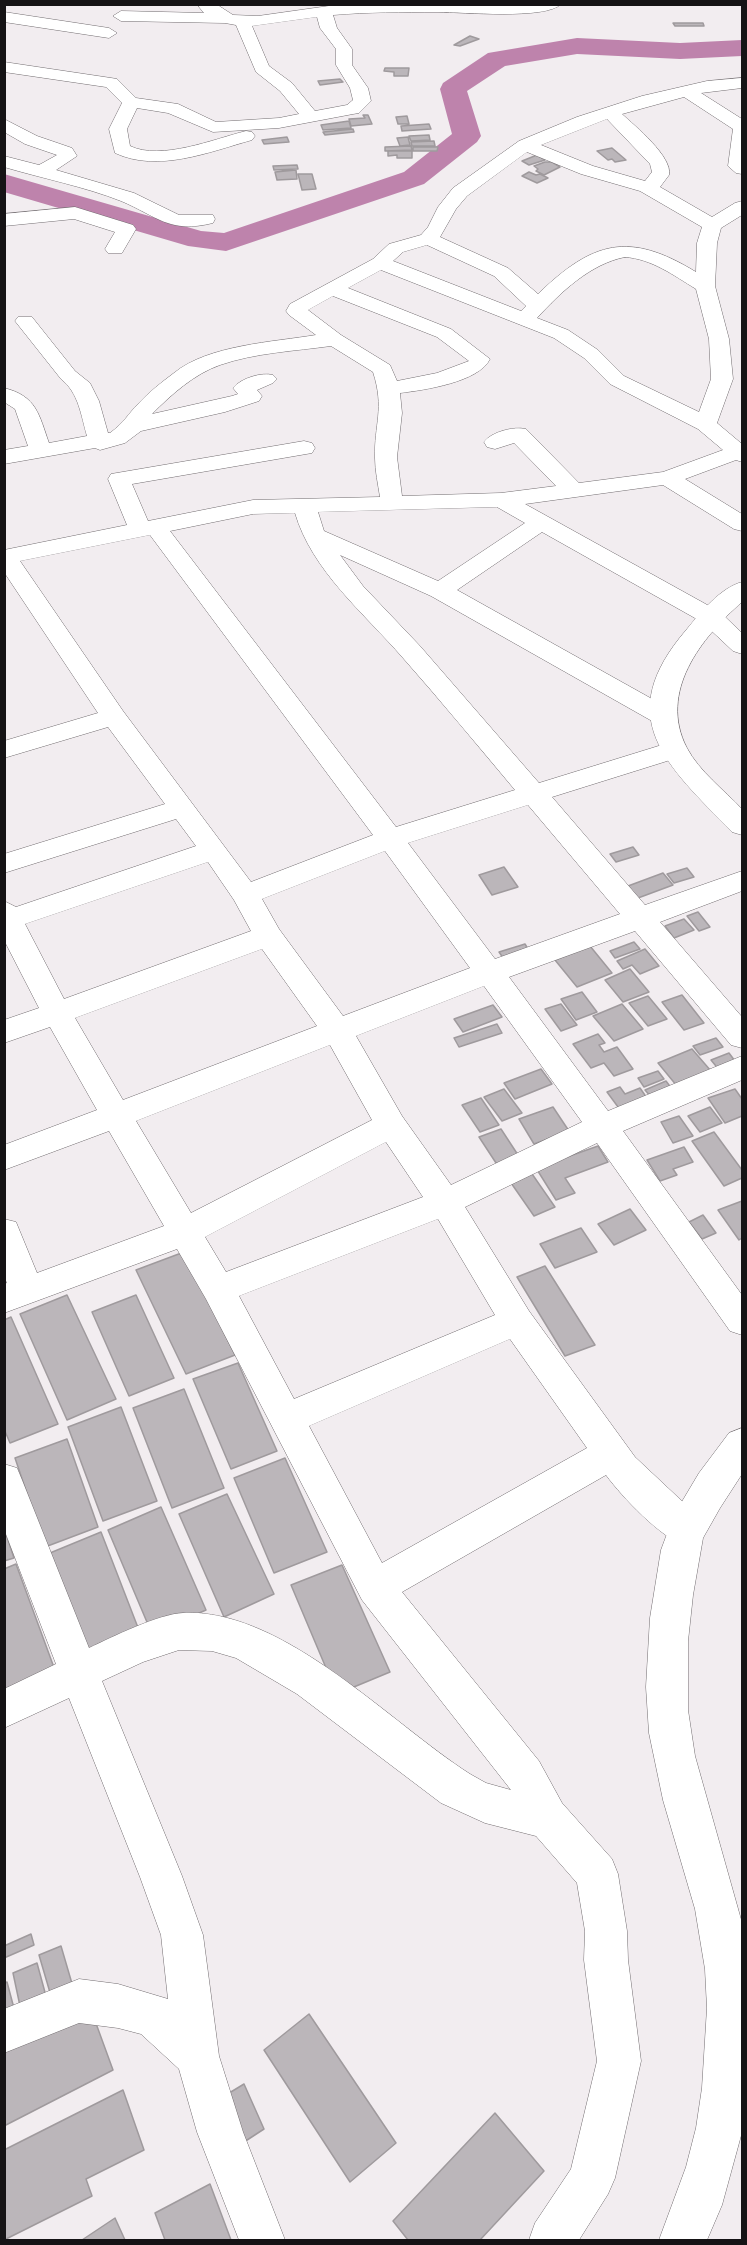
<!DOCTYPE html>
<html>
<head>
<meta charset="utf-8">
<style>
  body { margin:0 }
  #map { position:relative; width:747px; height:2245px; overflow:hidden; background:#f2edf0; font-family:Jost,sans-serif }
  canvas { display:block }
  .frame { position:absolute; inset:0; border:6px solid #151315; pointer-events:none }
</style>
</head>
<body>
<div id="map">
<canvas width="747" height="2245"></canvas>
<div class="frame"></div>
</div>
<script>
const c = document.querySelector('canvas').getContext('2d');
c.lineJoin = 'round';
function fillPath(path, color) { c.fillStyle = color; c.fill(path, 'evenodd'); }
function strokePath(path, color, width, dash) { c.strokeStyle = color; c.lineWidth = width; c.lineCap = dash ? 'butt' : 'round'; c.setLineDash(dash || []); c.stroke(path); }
const river = new Path2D(`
  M577 38 680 43 742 40V56L680 59 577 54 505 66 467 91 481 136 477 142 424 184 226 251 188 246 4 192V174L201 231 224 233 404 172 452 134 440 89 443 83 488 53Z`);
const building = new Path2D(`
  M673 23H703L704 26H675Z
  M470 36 479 39 460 46 454 45Z
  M385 68H409L408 76H394V72L384 71Z
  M340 79 343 82 320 85 318 81Z
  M363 115H368L372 124 351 126 349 119 365 118Z
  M407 116 409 124H398L396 117Z
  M349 121 351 128 323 130 321 125Z
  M429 124 431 129 402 131 401 126Z
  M353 129 354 132 325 135 323 132Z
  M429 135 430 140 411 141 409 136Z
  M287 137 289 142 264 144 262 140Z
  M408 137 410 145 400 146 397 138Z
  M434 141 435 146H412L411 142Z
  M411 146 412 150 385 151V147Z
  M413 147H438L437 151H413Z
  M612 148 626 160 615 162 612 159 608 160 597 151Z
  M388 151H412V158H397V155L388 156Z
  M537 155 545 160 529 165 522 161Z
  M545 162H552L560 167 544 175 536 171 538 169 534 166Z
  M297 165 298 169 274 170 273 166Z
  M296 170 297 179 277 180 275 172Z
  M529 172 536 175 540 174 548 178 537 183 522 176Z
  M298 174H312L316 189 302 190Z
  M633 847 639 855 616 862 610 854Z
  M504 867 518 887 492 895 479 875Z
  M687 868 694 877 674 883 667 874Z
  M663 873 673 885 638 898 628 886Z
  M698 912 710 927 699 931 687 916Z
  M684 919 694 930 674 938 665 926Z
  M634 942 640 949 615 958 610 951Z
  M525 944 533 957 508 965 499 952Z
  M590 946 612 973 577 987 555 960Z
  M645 949 659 966 640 974 632 965 623 969 617 961Z
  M630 969 649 992 623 1002 605 980Z
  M582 992 597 1012 576 1020 561 999Z
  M682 995 704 1023 684 1030 662 1002Z
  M648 996 667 1019 648 1026 629 1003Z
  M561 1004 577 1025 561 1031 545 1009Z
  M622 1004 643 1029 614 1041 593 1016Z
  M493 1005 502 1017 463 1032 454 1019Z
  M497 1024 502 1033 459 1047 454 1038Z
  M598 1034 605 1043 599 1045 604 1052 617 1047 633 1069 614 1076 604 1063 591 1068 573 1044Z
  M716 1038 723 1047 700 1055 693 1046Z
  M692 1049 711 1071 677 1086 658 1063Z
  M729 1053 738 1065 720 1071 711 1060Z
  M541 1069 552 1084 515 1099 504 1083Z
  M658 1071 664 1079 644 1087 638 1078Z
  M666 1081 672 1089 651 1097 645 1090Z
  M620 1087 625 1094 640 1088 649 1101 621 1111 607 1092Z
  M504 1089 522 1113 502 1121 484 1097Z
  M735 1089 742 1099V1116L725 1123 708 1098Z
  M481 1098 499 1125 480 1132 462 1105Z
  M553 1107 569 1131 534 1144 519 1119Z
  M710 1107 722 1123 700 1132 688 1116Z
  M679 1116 693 1136 673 1143 661 1122Z
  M501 1129 520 1158 498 1166 479 1137Z
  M714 1132 742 1170V1178L724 1186 692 1141Z
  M598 1146 608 1162 565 1178 575 1193 556 1200 536 1168Z
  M684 1147 693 1162 673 1169 677 1175 660 1181 647 1160Z
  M530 1171 555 1207 534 1216 509 1180Z
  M742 1201V1238L739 1240 718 1210Z
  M630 1209 646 1230 614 1245 598 1224Z
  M703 1215 716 1233 702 1239 689 1222Z
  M581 1228 597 1252 555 1268 540 1244Z
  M184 1252 235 1355 186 1374 136 1270Z
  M545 1266 595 1345 565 1356 517 1277Z
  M67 1295 116 1399 67 1420 20 1314Z
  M136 1295 174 1378 129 1396 92 1312Z
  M11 1317 58 1424 10 1443 4 1429V1320Z
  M238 1363 277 1451 231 1469 193 1379Z
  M184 1389 224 1488 172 1508 133 1408Z
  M121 1407 157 1501 103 1521 68 1427Z
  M67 1439 98 1527 45 1547 15 1458Z
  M285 1458 327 1552 274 1573 234 1478Z
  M227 1494 274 1594 224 1617 179 1514Z
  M161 1507 206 1610 152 1634 108 1530Z
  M4 1528 14 1558 4 1561Z
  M101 1532 142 1638 90 1660 50 1553Z
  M16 1564 56 1673 4 1696V1569Z
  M342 1565 390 1672 337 1694 291 1585Z
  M31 1934 34 1945 4 1958V1946Z
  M61 1946 73 1987 51 1996 39 1955Z
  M37 1963 46 1996 20 2006 13 1973Z
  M7 1982 15 2012 4 2016V1983Z
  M90 2007 113 2070 4 2126V2051Z
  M309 2014 396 2143 350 2182 264 2050Z
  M244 2084 264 2129 241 2144 221 2098Z
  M123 2090 144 2150 86 2179 92 2196 4 2240V2150Z
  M495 2113 544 2171 480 2240H408L393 2221Z
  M210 2184 231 2240H165L155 2213Z
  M115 2218 125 2240H82Z`);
const street = new Path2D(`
  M200 4H216L233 15 258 16 343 4H561C546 20 462 12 438 12 403 12 368 12 333 15L337 28 352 49V65L368 88 371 101 359 113 353 114 279 128 213 132 168 113 137 108 127 129 130 146C161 161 214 139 246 131L252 132 255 136 252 140C209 152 158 173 115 153L109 129 122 103 106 87 4 72V62L111 78 117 79 136 98 178 104 216 122 279 118 299 114 280 91 256 72 236 25 225 23 121 21 113 16 121 11 204 13 199 7ZM317 17 320 28 336 49V65L350 88 353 100 347 105 315 111 292 83 269 66 252 26Z
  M4 12 109 28 117 33 109 38 4 22Z
  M742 78V88L701 93 742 119V174L736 173 728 166 733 129 684 97 622 114C635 126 673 157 669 175L660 187 712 217 735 203 742 201V215L721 228 717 243 715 286 729 339 733 379 717 423 742 444V462L736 460 685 479 742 514V531L734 529 663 485 525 504 720 612 742 633V654L733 651 702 622 542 532 457 590 670 709 674 715 670 721 661 723 652 721 431 596 340 555 363 586 420 646 539 783 665 744 674 741 683 744 687 750 683 756 552 797 645 905 742 871V891L660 922 742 1017V1048L731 1045 635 931 509 977 608 1111 742 1056V1080L623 1131 742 1295V1335L730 1331 597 1143 465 1207 529 1311 635 1457 700 1518 706 1530 700 1542 687 1547C660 1537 623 1498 606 1475L402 1592 539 1761 562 1803 612 1859 618 1874 627 1931 628 1960 641 2061 615 2178 608 2194 579 2240H529L535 2223 571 2169 597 2061 584 1960 585 1931 577 1883 536 1836 485 1823 441 1803 297 1694 236 1658 212 1651 179 1650 143 1662 102 1681 182 1876 203 1935 219 2056 243 2132 285 2240H239L197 2132 179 2069 141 2034 118 2028 79 2023 4 2053V2009L79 1979 118 1984 168 1999 161 1935 140 1877 69 1698 4 1728V1689L56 1664 4 1529V1464L17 1468 22 1480 89 1648C112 1637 159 1614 183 1613 283 1608 390 1723 470 1774L486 1783 511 1790 362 1600 206 1299 177 1249 4 1313V1284L7 1283 4 1276V1219L16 1222 37 1273 164 1226 109 1131 4 1170V1145L97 1110 50 1027 4 1043V1020L39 1008 4 940V901L16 907 196 846 176 819 4 873V854L165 804 108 727 4 758V741L98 713 4 572V550L127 525 108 479 111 474 304 441 312 443 315 448 312 453 132 484 148 521 253 500 380 497C378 484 375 471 375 458 374 424 385 409 373 372L331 346C295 351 254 353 220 365 194 374 171 395 152 414L232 396 238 394 233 388C241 378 262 372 273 375L277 379 273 383 257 390 262 396 259 401 225 412 141 431 125 443 100 450 95 448 4 464V450L28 446 15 409 4 402V388C37 396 39 415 49 443L87 436C81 416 79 393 61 379L15 321 18 317H32L75 371 90 383 99 401 108 433H110C125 422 127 415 139 403 149 392 162 382 174 373 208 345 274 342 316 335L289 315 286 311 290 304 373 259 389 244 421 235 428 227 438 207 453 188 519 141 577 117 642 96 707 81ZM607 119 650 164 652 172 645 181 593 166 541 145ZM527 152 581 174 640 191 702 227 697 243 696 272C629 231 593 241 538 294L508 268 440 237 456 209 467 196ZM427 245 494 276 526 306 521 311 393 261 403 252ZM625 257C652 259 673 275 696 289L709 339 711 379 699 412 624 376 598 350 568 330 537 318C561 292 590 264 625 257ZM381 270 554 338 584 358 610 384 698 429 723 450 663 472 579 483 526 429C514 426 491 432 484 442L487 447 495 449 514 443 556 486 501 493 402 496 397 457 402 413 400 393C425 390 479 382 490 359L451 329 348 288ZM333 296 437 337 469 361 437 373 397 381 390 365 341 335 308 310ZM497 507 525 523 438 581 324 531 318 512ZM295 513C312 571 364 613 403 658 441 701 478 746 515 790L396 827 170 531 253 514ZM150 535 373 835 251 882 123 711 20 561ZM528 805 620 914 495 959 408 843ZM385 851 470 968 343 1016 279 929 262 899ZM208 862 234 900 251 931 64 999 25 924ZM262 949 317 1026 123 1100 75 1018ZM484 986 582 1122 451 1185 402 1116 356 1036ZM330 1045 372 1120 191 1213 136 1121ZM386 1142 423 1197 226 1272 205 1237ZM438 1219 495 1315 294 1399 239 1296ZM510 1339 587 1448 382 1563 309 1426Z
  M4 119 37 136 72 148 77 156 56 170 134 193 179 215H213L215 219 213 223C169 234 157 216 121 201 86 187 41 178 4 167V156L39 165 57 155 25 144 4 132Z
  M75 207 133 225 136 229 122 253H108L105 249 115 232 74 219 4 226V214Z`);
const secondary = new Path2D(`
  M742 582V602C701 638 658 692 687 748 699 771 724 790 742 809V835L732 832C667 765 610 718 687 629 701 612 720 588 742 582Z
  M742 1428V1474L720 1508 703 1538 693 1595 688 1641V1710L695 1756 742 1923V2132L722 2205 707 2240H659L686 2167 696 2128 702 2088 707 2008 705 1969 695 1909 663 1800 649 1733 646 1687 650 1618 661 1550 674 1515 699 1473 729 1433Z`);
fillPath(river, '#be83ac');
fillPath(building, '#bbb6ba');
strokePath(building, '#9f9a9d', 1.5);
strokePath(street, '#726d70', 1);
strokePath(secondary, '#726d70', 1);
fillPath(street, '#fff');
fillPath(secondary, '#fff');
</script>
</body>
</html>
